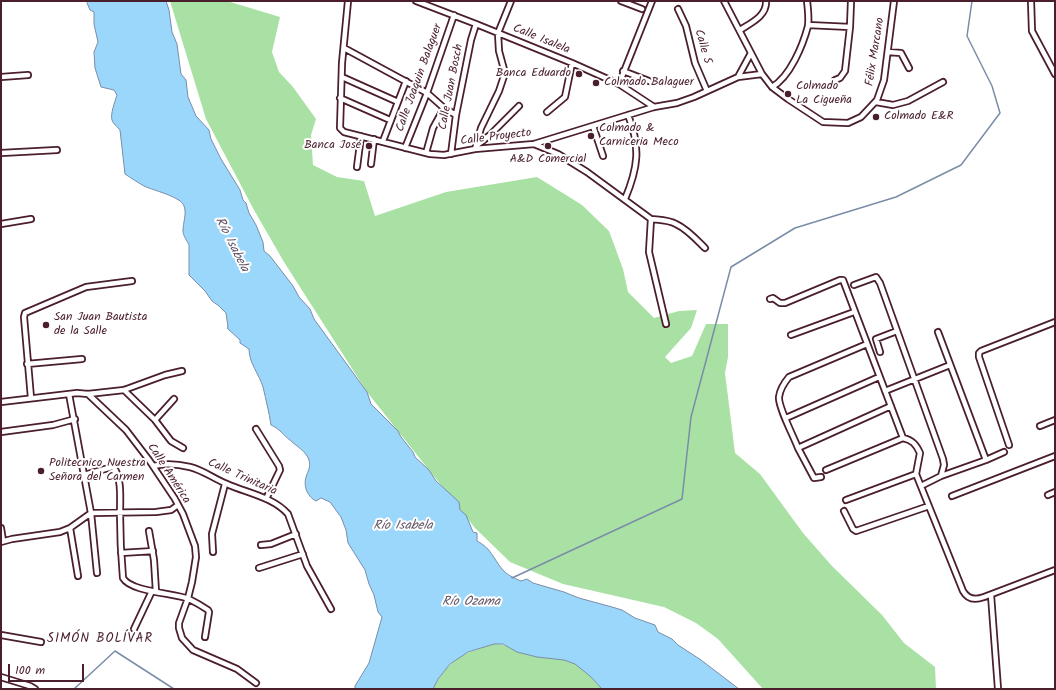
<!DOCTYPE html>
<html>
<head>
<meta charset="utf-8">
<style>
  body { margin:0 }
  #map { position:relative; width:1056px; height:690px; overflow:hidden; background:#fff; font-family:Kalam,sans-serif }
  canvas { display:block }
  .frame { position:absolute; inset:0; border:2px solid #4a1f2b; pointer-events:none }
  .scale { position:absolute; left:8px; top:664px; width:76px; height:18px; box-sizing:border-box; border:2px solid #4a1f2b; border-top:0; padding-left:5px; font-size:12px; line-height:14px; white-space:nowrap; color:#4a1f2b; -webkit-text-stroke:3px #fff; paint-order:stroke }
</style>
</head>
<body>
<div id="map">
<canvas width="1056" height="690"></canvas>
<div class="frame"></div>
<div class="scale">100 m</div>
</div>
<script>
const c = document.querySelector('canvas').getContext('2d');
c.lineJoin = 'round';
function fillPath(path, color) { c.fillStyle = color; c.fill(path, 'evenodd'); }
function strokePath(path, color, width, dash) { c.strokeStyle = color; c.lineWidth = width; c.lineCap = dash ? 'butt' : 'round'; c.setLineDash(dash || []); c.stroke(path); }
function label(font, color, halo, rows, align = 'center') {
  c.font = font + ' Kalam,sans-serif'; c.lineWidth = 4; c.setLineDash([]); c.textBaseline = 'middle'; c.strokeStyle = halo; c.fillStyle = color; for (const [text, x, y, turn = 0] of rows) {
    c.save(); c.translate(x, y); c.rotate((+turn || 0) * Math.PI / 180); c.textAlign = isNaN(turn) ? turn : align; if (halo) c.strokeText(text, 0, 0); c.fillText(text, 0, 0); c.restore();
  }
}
const green = new Path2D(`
  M170 1H227L280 17 272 52 279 72 293 87 316 119 311 135 313 165 337 177 364 181 375 216 446 192 537 177 582 205 609 231 623 269 628 292 654 318 679 311 697 310 691 328 665 357 671 363 692 356 706 324H728V357L725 373 735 453 760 474 803 533 832 566 882 615 904 643 935 667 936 689H763L718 639 696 623 664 607 563 584 510 562 475 528 367 392 284 262 254 210 206 119Z
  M494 644C506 644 507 647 517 651 535 659 557 655 575 664 585 669 594 681 602 689H433C440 674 453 658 470 652 477 649 486 647 494 644Z`);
const water = new Path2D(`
  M88 1H166L169 10 172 32 177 44 181 74 186 80 188 97 196 116 209 130 211 139 221 159 240 190 243 200 246 203 249 213 256 225 263 242 264 251 270 256 293 286 299 297 310 309 314 319 367 392 371 404 398 431 401 437 413 452 415 457 429 470 436 481 459 502 460 510 466 515 473 532 477 533V541C491 548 493 558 502 569 507 575 514 578 521 581L527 579 533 583 564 592 579 598 612 607 622 610 635 618 655 625 658 632 672 639 678 645 701 660 739 689H602L590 676 575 664 564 660 537 657 517 652 503 644H494L468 652 450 664 438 679 433 689H355V686L369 663 382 617 378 612 374 595 369 584 365 570 348 543 346 530 341 517 330 502 321 498 316 501C308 497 303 487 306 477 308 471 311 467 309 460 306 451 296 446 290 440 283 435 280 429 271 425 269 412 266 400 263 387 259 374 249 363 249 349L240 343V340L227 328 228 327 226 313 219 306 212 301 205 291 189 275V245C187 240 183 236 183 231 183 222 187 214 184 206 182 197 152 190 144 186 137 182 131 178 125 174L120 130C117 126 113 124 112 120 110 115 115 101 117 95L114 90 101 87 95 68 94 52 98 42 94 24V12L90 10 87 3Z`);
const stream = new Path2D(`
  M512 578 682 499 691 417 731 267 795 228 896 197 961 165 1000 113 992 86 967 36 972 1
  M74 689 115 651 174 689`);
const minor = new Path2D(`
  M348 1 342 63 340 128 344 132 430 154 444 155 475 149 534 144 654 107 677 103 694 97 738 77 762 74
  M416 1 476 24 572 63 619 84 654 107
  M621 1 642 9
  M724 1 762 74 772 87 788 99 823 122 848 123 861 117 877 100 884 80 894 1
  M1031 1 1032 31 1055 74
  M678 9 686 26 695 63 707 91
  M808 25 850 27
  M740 30C751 23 767 16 766 1
  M344 48 427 93 444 108 456 115
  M888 52 901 53 909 68
  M623 71 649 81
  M1 77 28 75
  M342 77 398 102
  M738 77 751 53
  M835 80 840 78 845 71 850 27 851 1
  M619 84 652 1
  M772 87C790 77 803 45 808 26 809 18 808 9 807 1
  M340 98 390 120
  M876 102 893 105 908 101 943 82
  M547 112 565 97 572 63
  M593 126 603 156
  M383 141 406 81
  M534 144 558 154 587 172 651 219
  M476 146 490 135 519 106
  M405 148 427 93 454 15
  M475 149 481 128 499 91 505 73 499 51 498 33 511 1
  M1 153 57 150
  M426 153 433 128 444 108
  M451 154 456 115 471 40 476 24
  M371 164 374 139
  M357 167 361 136
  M625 199C638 168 641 147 628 115
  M651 219 649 252 666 324
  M651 219C659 220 669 220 676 224 687 229 696 239 705 248
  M1 224 31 219
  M854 285 876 277 880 283 943 459 944 465 941 476
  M770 299 773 298 780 303H785L840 280H843L903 438C912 440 916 444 920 453L916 474
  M938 332 986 460
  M791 335 854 312
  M867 344 789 377C784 383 780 389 779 397 778 407 794 437 798 448L891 406
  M880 352 876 339 897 331
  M27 364 82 359
  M124 390 155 420 171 441 183 448
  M885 391 950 365
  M69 394 91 513 97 573
  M88 394 126 430 149 460 175 499 183 514 195 546 196 557 192 582 188 598 179 623V628L182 638 193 650 237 669 256 683
  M31 398 24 317 25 313 86 287 132 281
  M1 402 77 393 88 394 124 390 165 375 182 371
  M786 418 879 377
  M155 420 174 399
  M1040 426 1055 420
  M256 429 279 466 280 470 266 499
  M1 432 53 425 75 419
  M1009 445 979 357V353L981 351 1055 322
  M798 448 814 478 821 477
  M153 466C165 463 178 464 190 467 203 470 214 479 227 484 247 493 273 497 288 514L307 566 331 609
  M826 470 903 438
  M84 475 112 467 114 468C122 478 120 500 120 513 120 535 121 556 123 578 131 592 174 593 189 599 195 602 202 606 208 610L209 612 205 637
  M921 486 941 476 986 460 1004 452
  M1048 495 1055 492
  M952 496 1055 456
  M846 500 916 474 963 591C968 600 976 600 984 597L1055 570
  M844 511 853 529 856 531 929 506
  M1 528 3 541
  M70 528 78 576
  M149 531 154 560 156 592
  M1 542 12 539 60 532 70 528 91 513 156 512 171 510 178 505
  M261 545 271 544 296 534
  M213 552 212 534 225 484
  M121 553 153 551
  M259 568 303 554
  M991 595 998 689
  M134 629 152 591
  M1 635 41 642
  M1 677 30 686 35 689`);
const markers = [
  [579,74,4,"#4a1f2b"],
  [596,83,4,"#4a1f2b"],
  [788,94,4,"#4a1f2b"],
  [876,117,4,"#4a1f2b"],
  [591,136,4,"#4a1f2b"],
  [369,146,4,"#4a1f2b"],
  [548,146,4,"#4a1f2b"],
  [46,325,4,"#4a1f2b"],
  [41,471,4,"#4a1f2b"]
];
const streetNames = [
  ["Calle Isalela",541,40,22],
  ["Calle 5",702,47,74],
  ["Félix Marcano",876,52,-81],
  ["Calle Joaquin Balaguer",420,78,-70],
  ["Calle Juan Bosch",452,87,-79],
  ["Calle Proyecto",496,138,-7],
  ["Calle América",168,474,57],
  ["Calle Trinitaria",242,478,24]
];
const poiNames = [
  ["Banca Eduardo",571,74,"right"],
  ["Colmado Balaguer",604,83],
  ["Colmado",796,87],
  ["La Cigueña",796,101],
  ["Colmado E&R",884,117],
  ["Colmado &",599,129],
  ["Carniceria Meco",599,143],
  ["Banca José",361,146,"right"],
  ["A&D Comercial",548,160,"center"],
  ["San Juan Bautista",54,318],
  ["de la Salle",54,332],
  ["Politecnico Nuestra",49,464],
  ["Señora del Carmen",49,478]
];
const waterNames = [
  ["Río Isabela",231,245,63],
  ["Río Isabela",403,527],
  ["Río Ozama",471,603]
];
const neighbourhoodNames = [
  ["SIMÓN BOLÍVAR",100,640]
];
fillPath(green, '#a9e0a4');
fillPath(water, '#9ad7fb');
strokePath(water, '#7a8da8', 1);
strokePath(stream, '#7a8da8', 1.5);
strokePath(minor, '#4a1f2b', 8);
strokePath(minor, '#fff', 4.5);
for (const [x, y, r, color] of markers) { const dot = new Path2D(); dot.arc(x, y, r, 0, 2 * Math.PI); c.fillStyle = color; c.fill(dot); strokePath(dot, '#fff', 1.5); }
label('12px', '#4a1f2b', '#fff', streetNames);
label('12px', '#4a1f2b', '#fff', poiNames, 'left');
label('italic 13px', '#625669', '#fff', waterNames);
c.letterSpacing = '1px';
label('13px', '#4a1f2b', '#fff', neighbourhoodNames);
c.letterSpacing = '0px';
</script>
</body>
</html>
